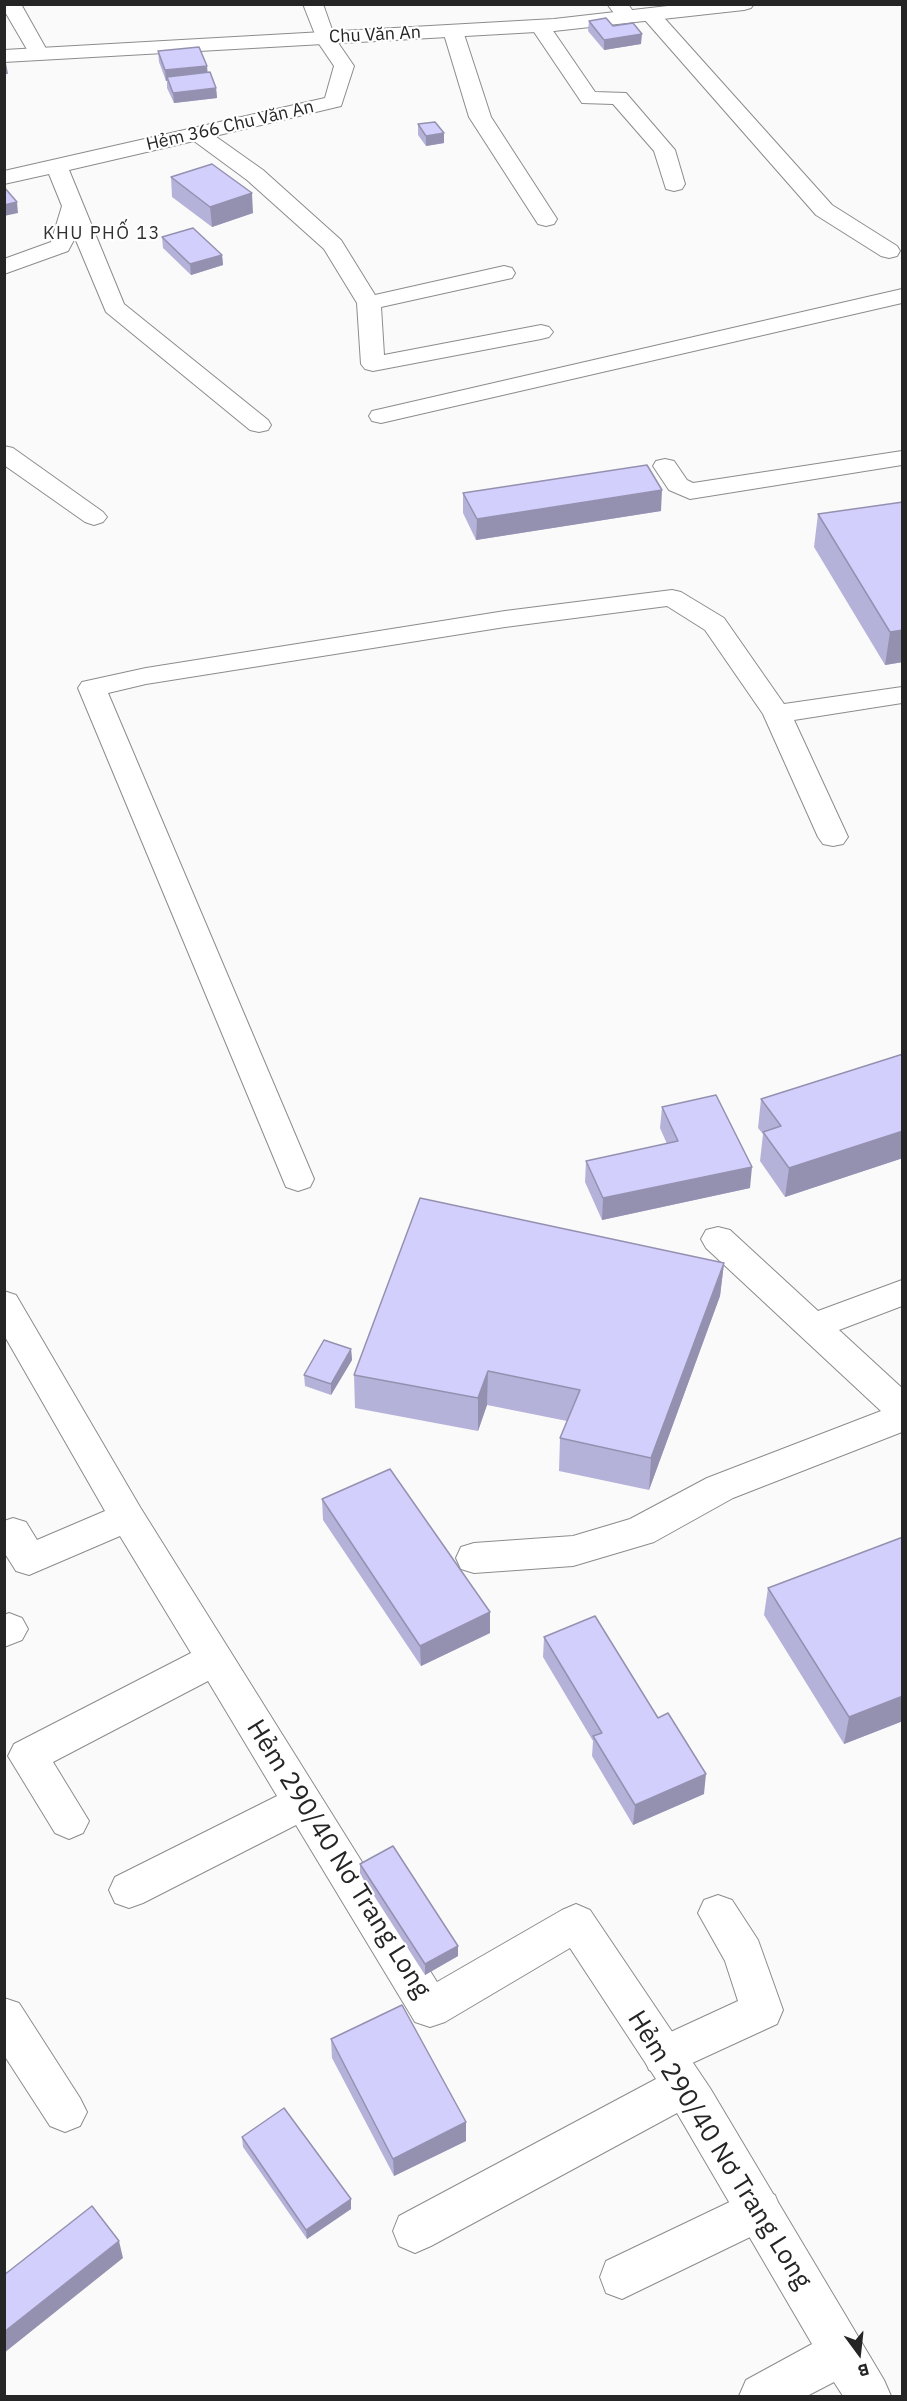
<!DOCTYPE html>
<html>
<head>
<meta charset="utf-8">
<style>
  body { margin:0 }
  #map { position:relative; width:907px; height:2401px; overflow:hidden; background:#fafafb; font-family:"IBM Plex Sans",sans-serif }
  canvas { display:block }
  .frame { position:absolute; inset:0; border:6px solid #252525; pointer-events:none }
  .north { position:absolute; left:829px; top:2323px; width:60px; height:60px; -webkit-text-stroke:4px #fff; paint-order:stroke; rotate:165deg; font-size:16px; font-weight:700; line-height:24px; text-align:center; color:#252525 }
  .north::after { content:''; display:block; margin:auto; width:21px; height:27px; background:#252525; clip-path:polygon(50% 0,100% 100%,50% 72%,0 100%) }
</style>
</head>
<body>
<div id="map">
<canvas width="907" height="2401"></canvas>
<div class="frame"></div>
<div class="north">B</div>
</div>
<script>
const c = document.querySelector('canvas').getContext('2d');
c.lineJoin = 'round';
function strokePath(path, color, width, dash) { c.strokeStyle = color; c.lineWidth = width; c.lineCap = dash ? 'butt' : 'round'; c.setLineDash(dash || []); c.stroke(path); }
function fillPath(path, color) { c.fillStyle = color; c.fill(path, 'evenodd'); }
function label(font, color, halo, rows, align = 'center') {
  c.font = font + ' "IBM Plex Sans",sans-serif'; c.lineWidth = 4.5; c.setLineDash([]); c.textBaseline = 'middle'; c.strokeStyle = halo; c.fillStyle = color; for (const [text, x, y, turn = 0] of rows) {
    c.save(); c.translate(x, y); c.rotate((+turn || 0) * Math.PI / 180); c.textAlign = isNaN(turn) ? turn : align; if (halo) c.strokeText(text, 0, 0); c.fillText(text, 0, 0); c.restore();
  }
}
const lane = new Path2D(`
  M4 4H21L49 54 46 58H32L4 10Z
  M607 4H628L637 17 634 21H620Z
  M651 9 658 11 832 205 897 246 900 251 897 256 889 258 881 256 816 215 644 19 641 15 644 11Z
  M540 20 547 22 595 92 626 93 675 150 685 184 682 189 674 191 666 189 654 151 613 104 582 103 530 26 533 22Z
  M453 25 460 27 463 31 491 117 557 219 554 224 546 226 538 224 469 117 443 31 446 27Z
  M325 32 332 34 354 66 341 106 215 136 263 170 341 240 375 295 504 266 512 268 515 273 512 278 381 307 384 355 541 325 549 327 553 332 549 337 541 339 373 371 365 369 361 364 357 303 324 249 247 180 194 141 69 170 124 304 268 420 271 425 268 430 259 432 250 430 106 312 75 238 68 251 4 274V259L51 242 62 206 49 174 4 184V171L325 98 334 66 315 38 318 34Z
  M902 289V303L381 423 372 421 369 416 372 411 381 409Z
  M4 446 13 448 103 512 107 517 103 522 94 525 85 522 4 465Z
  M902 451V465L690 499 669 490 653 466 656 461 665 459 674 461 687 480 693 483Z
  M672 590 681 592 724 618 784 704 902 687V703L794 720 848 837 843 844 833 846 823 844 818 837 763 714 705 630 667 606 505 627 146 684 108 693 314 1179 310 1187 298 1191 286 1187 78 688 82 682 146 668 505 611Z
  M718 1227 730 1230 818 1311 902 1280V1306L839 1330 902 1388V1432L733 1498 654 1542 573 1566 474 1573 461 1569 456 1558 461 1547 474 1543 573 1536 630 1519 707 1478 881 1411 706 1248 701 1239 706 1230Z
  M4 1291 16 1295 140 1507 437 1982 562 1910 576 1904 590 1910 710 2088 884 2380 891 2396H843L834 2382 807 2396H739L746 2380 812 2344 677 2113 431 2246 415 2253 399 2246 393 2231 399 2216 656 2079 570 1948 445 2022 430 2027 415 2022 296 1825 143 1903 129 1908 115 1903 109 1890 115 1877 277 1796 208 1681 53 1762 89 1821 83 1833 69 1839 55 1833 8 1756 14 1744 191 1653 120 1536 29 1575 16 1571 4 1552V1521L13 1518 26 1522 37 1540 105 1511 4 1335Z
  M9 1613 22 1618 28 1629 22 1640 4 1647V1615Z
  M4 1998 19 2003 80 2098 87 2112 80 2126 65 2132 50 2126 4 2055Z`);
const street = new Path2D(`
  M303 4H323L335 38 332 42H318Z
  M718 1895 732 1900 758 1940 783 2010 777 2024 664 2076 649 2070 643 2056 649 2042 738 2001 725 1961 698 1913 704 1900Z
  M759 2188 775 2195 781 2210 775 2225 622 2299 606 2293 600 2277 606 2261Z`);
const secondary = new Path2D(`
  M685 4H754L751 8 744 10 554 31 4 62V50L554 19Z`);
const wall = new Path2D(`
  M589 21 613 26 641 44 604 50 588 31Z
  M158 51 208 73 216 88 217 98 174 103 167 88V81H166L159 62Z
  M418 124 444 143 426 146 418 135Z
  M171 177 253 213 212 227 172 197Z
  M162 237 222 255 223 265 191 275 163 248Z
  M463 493 661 511 476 540 463 513Z
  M903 502V662L885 665 814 547 818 514Z
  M903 1054V1158L785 1197 760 1161 763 1134 758 1128 761 1099Z
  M662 1107 750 1188 602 1220 585 1182 586 1161 667 1144 660 1128Z
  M724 1263 720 1296 649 1490 559 1471 560 1438 567 1421 487 1405 478 1431 355 1408 354 1375Z
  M351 1349 352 1360 331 1395 305 1386 304 1375Z
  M322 1499 490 1633 421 1666 323 1520Z
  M903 1537V1721L844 1744 764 1615 768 1588Z
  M544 1637 658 1718 704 1794 633 1825 592 1756 593 1741 543 1657Z
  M360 1864 458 1956 425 1975 360 1874Z
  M331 2039 466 2141 394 2176 332 2058Z
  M242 2137 351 2209 307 2239 243 2147Z`);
const shadedWall = new Path2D(`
  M642 34 641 44 604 50V40Z
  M6 63 8 74H4V64Z
  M207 66 208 76 167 77V81H166L165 70Z
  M216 88 217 98 174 103 173 93Z
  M444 133V143L426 146V136Z
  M252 193 253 213 212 227 210 207Z
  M17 202 18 213 4 216V205Z
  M222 255 223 265 191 275 190 264Z
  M662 490 661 511 476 540 477 519Z
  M903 630V662L885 665 890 632Z
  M903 1131V1158L785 1197 789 1168Z
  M752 1167 750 1188 602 1220 603 1198Z
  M724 1263 720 1296 649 1490 651 1458Z
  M351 1349 352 1360 331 1395V1384Z
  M488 1371 487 1405 478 1431V1398Z
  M490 1612V1633L421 1666 420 1646Z
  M903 1696V1721L844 1744 849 1717Z
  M706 1774 704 1794 633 1825 635 1805Z
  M458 1946V1956L425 1975V1964Z
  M466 2122V2141L394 2176 393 2159Z
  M351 2199V2209L307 2239 306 2230Z
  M119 2241 123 2258 4 2353V2332Z`);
const building = new Path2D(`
  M606 18 613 26 633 23 642 34 604 40 589 21Z
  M199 47 207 66 165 70 158 51Z
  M210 72 216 88 173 93 167 77Z
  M435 122 444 133 426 136 418 124Z
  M212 164 252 193 210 207 171 177Z
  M4 187 17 202 4 205Z
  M193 228 222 255 190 264 162 237Z
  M647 465 662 490 477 519 463 493Z
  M903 502V630L890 632 818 514Z
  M903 1054V1131L789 1168 763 1132 781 1126 761 1099Z
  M716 1095 752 1167 603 1198 586 1161 678 1141 662 1107Z
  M420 1198 724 1263 651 1458 560 1438 580 1390 488 1371 478 1398 354 1375Z
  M324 1340 351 1349 331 1384 304 1375Z
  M390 1469 490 1612 420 1646 322 1499Z
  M903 1537V1696L849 1717 768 1588Z
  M595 1616 658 1718 668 1713 706 1774 635 1805 593 1736 602 1733 544 1637Z
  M393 1846 458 1946 425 1964 360 1864Z
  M402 2005 466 2122 393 2159 331 2039Z
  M284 2108 351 2199 306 2230 242 2137Z
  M92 2206 119 2241 4 2332V2275Z`);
const farStreetnames = [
  ["Chu Văn An",375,35,-3],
  ["Hẻm 366 Chu Văn An",230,126,-13]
];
const farNeighbourhoodnames = [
  ["KHU PHỐ 13",102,234]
];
const nearStreetnames = [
  ["Hẻm 290/40 Nơ Trang Long",338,1859,58],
  ["Hẻm 290/40 Nơ Trang Long",719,2150,58]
];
strokePath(lane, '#8c8c8d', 2);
strokePath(street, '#8c8c8d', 2);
strokePath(secondary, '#8c8c8d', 2);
fillPath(lane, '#fff');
fillPath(street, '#fff');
fillPath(secondary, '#fff');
fillPath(wall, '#b5b2d9');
fillPath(shadedWall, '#9491b0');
fillPath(building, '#d3cffc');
strokePath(building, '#9491b0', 1.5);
label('18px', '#252525', '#fff', farStreetnames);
c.letterSpacing = '1.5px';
label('18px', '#313131', '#fff', farNeighbourhoodnames);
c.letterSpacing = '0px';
label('26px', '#252525', '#fff', nearStreetnames);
</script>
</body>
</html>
